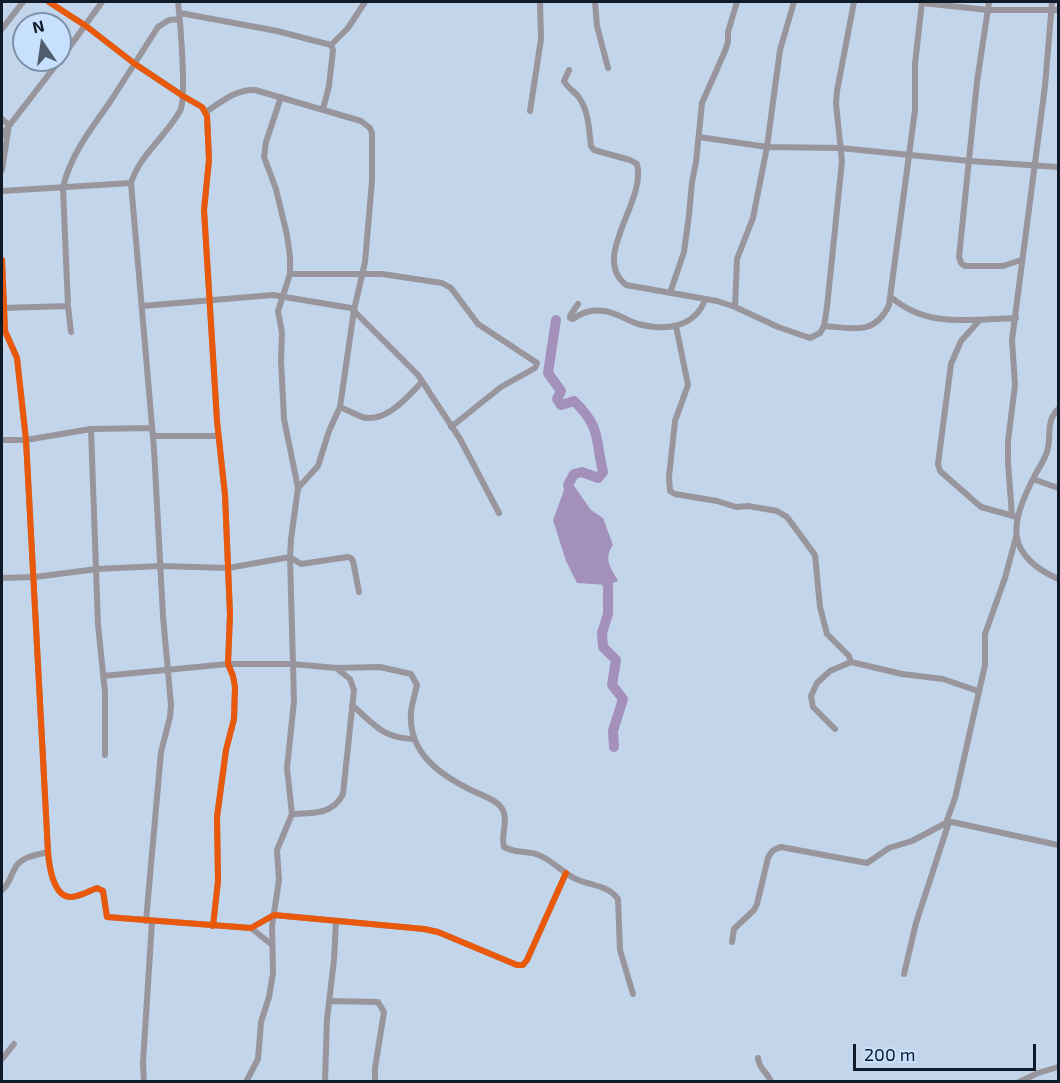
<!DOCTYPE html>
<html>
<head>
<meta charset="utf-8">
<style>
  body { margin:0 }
  #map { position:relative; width:1060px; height:1083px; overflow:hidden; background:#c3d5ea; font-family:"Exo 2",sans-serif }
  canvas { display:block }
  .frame { position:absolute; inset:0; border:3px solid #0f1b28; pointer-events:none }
  .north { position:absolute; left:12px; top:12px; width:60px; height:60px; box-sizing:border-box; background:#c6e0fe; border:2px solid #7d91a8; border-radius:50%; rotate:347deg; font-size:16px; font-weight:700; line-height:24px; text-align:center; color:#0f1b28 }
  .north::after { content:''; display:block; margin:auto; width:21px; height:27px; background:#4e5c6c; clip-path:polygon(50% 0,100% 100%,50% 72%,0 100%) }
  .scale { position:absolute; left:853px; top:1044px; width:183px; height:27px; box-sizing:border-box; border:3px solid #0f1b28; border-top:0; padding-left:8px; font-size:18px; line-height:21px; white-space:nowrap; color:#0f1b28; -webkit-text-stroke:4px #c6e0fe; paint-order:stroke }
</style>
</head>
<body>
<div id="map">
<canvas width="1060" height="1083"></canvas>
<div class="frame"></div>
<div class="north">N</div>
<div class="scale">200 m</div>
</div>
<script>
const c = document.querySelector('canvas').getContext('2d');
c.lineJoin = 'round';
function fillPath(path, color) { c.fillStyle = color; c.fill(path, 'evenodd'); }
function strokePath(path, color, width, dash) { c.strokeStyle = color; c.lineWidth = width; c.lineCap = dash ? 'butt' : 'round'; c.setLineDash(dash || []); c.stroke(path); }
const water = new Path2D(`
  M567 482 572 483 591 510 603 518 613 545C603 559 611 568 618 581L608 585 577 583 566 561 553 520Z`);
const river = new Path2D(`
  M556 320 548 373 561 391 557 399 561 405 574 401C601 427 595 438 603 472L598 478 582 472 574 474 568 485 571 495
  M601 574 608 585V614L602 633 603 647 616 660 612 685 623 699 613 731 614 747`);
const street = new Path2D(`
  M49 2 86 26 135 64 183 96 202 107 207 116 209 160 204 210 217 421 225 495 230 614 228 664 233 676 235 687 234 719 226 750 217 817 218 881 213 926
  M595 2 597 26 608 68
  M989 2 977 82 959 257 961 263 965 266H1003L1021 260
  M922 3 988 10H1058
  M180 13 277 31 331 45 333 50 329 86 323 109
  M2 29 23 2
  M331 45 348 28 365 2
  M569 70 564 81C568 89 576 92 580 99 589 113 589 131 591 146L594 150 630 160 637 164C647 201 590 257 626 285L717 301 735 307 778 327 810 338 820 333 824 326 827 307 842 161 836 104 837 91 854 2
  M530 111 541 39 540 2
  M206 112C221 102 236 89 255 90L361 121 370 128 372 133V181L365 262 354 310 340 407 329 431 318 466 298 488
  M2 119 9 125 2 170
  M2 135 63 56 102 2
  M699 137 767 147 840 148 970 161 1058 167
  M2 191 131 183
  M2 260 5 331 17 358 26 440 48 852C49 865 53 896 70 897 79 897 89 891 97 888L103 891 107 917 251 928 274 915 424 929 438 932 517 965H523L527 960 566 873
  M290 274H382L442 283 451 288 478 324 537 363 535 368 501 387 451 427
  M670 293 684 252 689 215 692 182 696 162 702 103 725 51 728 42V32L737 2
  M891 297C927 329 973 319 1016 318
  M578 304 570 316V318L573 319C582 312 592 309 604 311 616 312 627 321 638 324 665 331 694 328 705 300
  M142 306 273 295 351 308 418 375 460 439 499 513
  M735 307 737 259 753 218 767 147 780 50 794 2
  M2 308 68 306
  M979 321 961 341 951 364 938 464 940 471 981 507 1017 517
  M676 326 688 385 675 421 669 477 670 491 675 494 717 501 736 507 748 506 777 511 787 517 815 555 820 607 827 634 849 656 851 662
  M824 326C852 328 875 336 889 305L915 110V64L922 2
  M71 332 68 306 63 187C71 154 91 129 110 102 126 77 142 52 158 27L169 20 180 19
  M340 407C347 410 355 414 362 417 386 424 408 396 422 382
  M1058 409C1045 422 1052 436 1047 452 1044 461 1038 469 1034 477 1010 524 1004 554 1058 579
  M91 429 98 625 105 692V755
  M153 436H218
  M2 440H26L91 429 152 428
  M1033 479 1058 488
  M1012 516 1008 462V441L1015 385 1012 340 1045 86 1052 2
  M2 578 35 577 97 569 160 566 228 568 290 557 301 564 348 557 351 558 353 561 359 592
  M103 676 228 664H292L336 668 380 667 411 674 417 685C415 694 412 703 411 712 408 753 440 775 473 791 481 795 495 799 501 807 510 819 500 835 504 847 515 853 525 851 536 854 552 859 562 873 576 879 591 886 608 885 618 899L620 950 633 994
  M352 705C375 725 382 738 414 739
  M835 729 813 707 811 696 817 683 830 671 851 662 902 674 943 679 978 691
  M292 814C312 813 333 815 343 794L354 690 350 679 336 668
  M946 823 955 798 985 665V634L1005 578 1016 537
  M2 890C10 884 11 873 17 865 24 856 37 855 48 852
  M146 921 161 752 170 717 171 705 163 616 154 449 131 183C139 156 166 136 180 111 187 99 180 20 178 2
  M251 928 271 944
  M732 942 734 929 754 910 757 904 768 858C771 851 774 849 781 847L867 863 889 848 912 841 946 823 952 822 1058 845
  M904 974 916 923 949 822
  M329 1001 378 1002 384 1012 375 1068V1082
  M758 1058C759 1070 768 1072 771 1082
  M2 1059 14 1044
  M144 1082 143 1063 152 921
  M246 1082 258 1059 261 1022 269 997 273 973 272 926 279 880 277 850 292 814 287 768 294 701 290 557 291 539 298 488 284 419 281 361 282 333 278 311 290 274V257L287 235 276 189 264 157 266 142 281 97
  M325 1082 327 1019 334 960 336 922
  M1019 1082 1038 1073 1058 1067`);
const cycleway = new Path2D(`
  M49 2 86 26 135 64 183 96 202 107 207 116 209 160 204 210 217 421 225 495 230 614 228 664 233 676 235 687 234 719 226 750 217 817 218 881 213 926
  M2 260 5 331 17 358 26 440 48 852C49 865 53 896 70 897 79 897 89 891 97 888L103 891 107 917 251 928 274 915 424 929 438 932 517 965H523L527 960 566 873`);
fillPath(water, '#a391bc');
strokePath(river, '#a391bc', 10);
strokePath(street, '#98959c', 6);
strokePath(cycleway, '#e8590c', 6);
</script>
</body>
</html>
